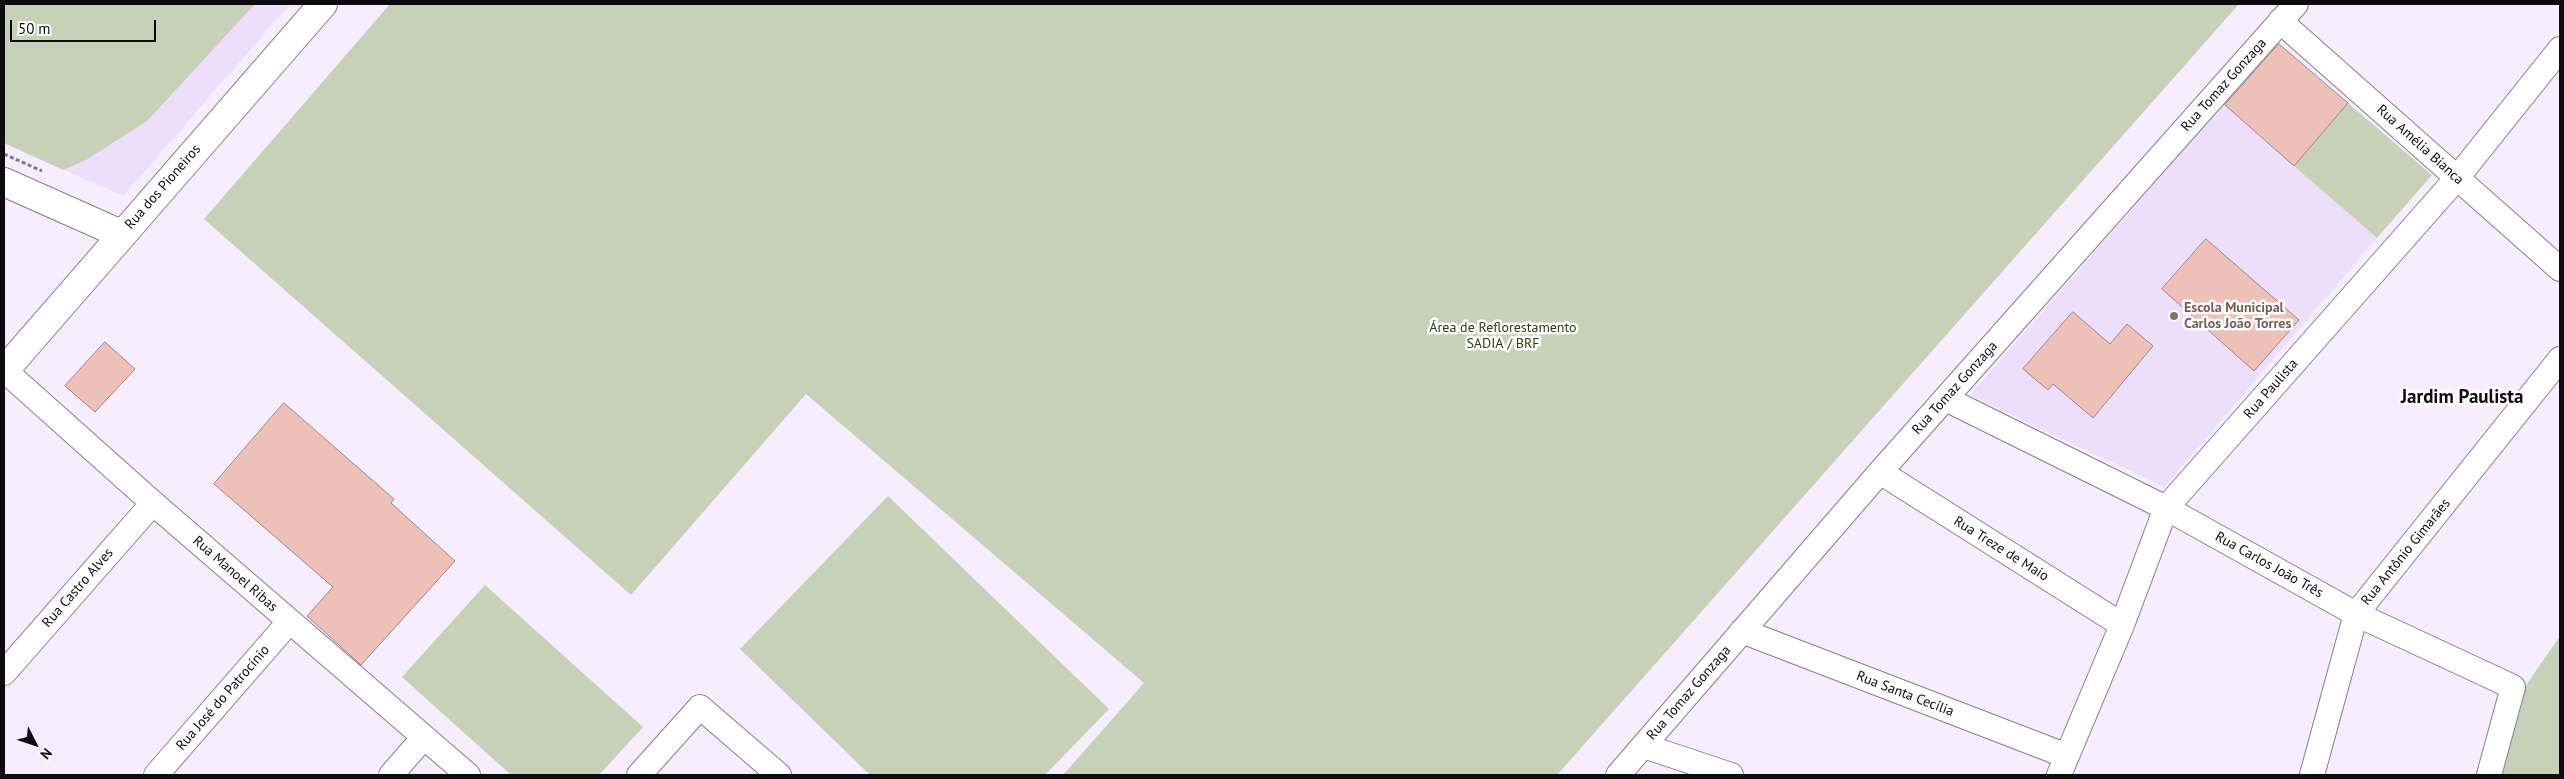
<!DOCTYPE html>
<html>
<head>
<meta charset="utf-8">
<style>
  body { margin:0 }
  #map { position:relative; width:2564px; height:779px; overflow:hidden; background:#f6edfe; font-family:"PT Sans",sans-serif }
  canvas { display:block }
  .frame { position:absolute; inset:0; border:5px solid #0d0a10; pointer-events:none }
  .north { position:absolute; left:10px; top:719px; width:50px; height:50px; -webkit-text-stroke:4px #fff; paint-order:stroke; rotate:131deg; font-size:14px; font-weight:700; line-height:20px; text-align:center; color:#0d0a10 }
  .north::after { content:''; display:block; margin:auto; width:18px; height:22px; background:#0d0a10; clip-path:polygon(50% 0,100% 100%,50% 72%,0 100%) }
  .scale { position:absolute; left:10px; top:20px; width:146px; height:22px; box-sizing:border-box; border:2px solid #0d0a10; border-top:0; padding-left:6px; font-size:15px; line-height:18px; white-space:nowrap; color:#0d0a10; -webkit-text-stroke:4px #fff; paint-order:stroke }
</style>
</head>
<body>
<div id="map">
<canvas width="2564" height="779"></canvas>
<div class="frame"></div>
<div class="north">N</div>
<div class="scale">50 m</div>
</div>
<script>
const c = document.querySelector('canvas').getContext('2d');
c.lineJoin = 'round';
function fillPath(path, color) { c.fillStyle = color; c.fill(path, 'evenodd'); }
function strokePath(path, color, width, dash) { c.strokeStyle = color; c.lineWidth = width; c.lineCap = dash ? 'butt' : 'round'; c.setLineDash(dash || []); c.stroke(path); }
function label(font, color, halo, rows, align = 'center') {
  c.font = font + ' "PT Sans",sans-serif'; c.lineWidth = 5; c.setLineDash([]); c.textBaseline = 'middle'; c.strokeStyle = halo; c.fillStyle = color; for (const [text, x, y, turn = 0] of rows) {
    c.save(); c.translate(x, y); c.rotate((+turn || 0) * Math.PI / 180); c.textAlign = isNaN(turn) ? turn : align; if (halo) c.strokeText(text, 0, 0); c.fillText(text, 0, 0); c.restore();
  }
}
const built = new Path2D(`
  M4 4H290L123 196 4 143Z
  M2224 104 2377 238 2164 487 1970 395Z`);
const green = new Path2D(`
  M4 4H255L147 121 86 160 63 170 4 143Z
  M390 4H2239L1557 775H1063L1144 683 806 394 631 595 204 219Z
  M2348 103 2432 175 2377 238 2294 166Z
  M888 496 1109 709 1045 775H870L740 649Z
  M485 585 643 727 599 775H511L402 677Z
  M2560 636V775H2498L2524 688Z`);
const building = new Path2D(`
  M2279 44 2348 103 2294 166 2225 105Z
  M2206 239 2299 320 2254 371 2162 289Z
  M2073 312 2110 344 2127 324 2153 346 2093 418 2053 384 2048 390 2023 369Z
  M105 342 135 369 95 412 65 386Z
  M284 403 394 499 391 503 455 561 361 665 307 616 333 587 214 484Z`);
const path = new Path2D(`
  M4 154 42 171`);
const minor = new Path2D(`
  M2280 21 2560 269
  M4 370 153 503 468 775
  M1946 399 2166 508 2356 614 2513 687 2489 775
  M1880 472 2122 625
  M1742 631 2067 756
  M4 673 153 503
  M1644 746 1731 775
  M156 775 290 621
  M391 775 424 737
  M639 775 700 707 779 775
  M1618 775 1880 472 2296 4
  M2059 775 2122 625 2166 508 2457 178 2560 49
  M2312 775 2356 614 2560 359`);
const tertiary = new Path2D(`
  M4 182 114 231 124 232`);
const secondary = new Path2D(`
  M4 371 323 4`);
const markers = [
  [2174,316,5,"#8d6e63"]
];
const streetNames = [
  ["Rua Tomaz Gonzaga",2224,85,-48],
  ["Rua Amélia Bianca",2420,145,42],
  ["Rua dos Pioneiros",163,187,-49],
  ["Rua Tomaz Gonzaga",1955,388,-48],
  ["Rua Paulista",2271,389,-49],
  ["Rua Treze de Maio",2001,549,32],
  ["Rua Antônio Gimarães",2406,552,-51],
  ["Rua Carlos João Três",2269,565,29],
  ["Rua Manoel Ribas",235,574,41],
  ["Rua Castro Alves",78,588,-49],
  ["Rua Tomaz Gonzaga",1689,693,-49],
  ["Rua Santa Cecília",1905,694,21],
  ["Rua José do Patrocínio",223,698,-49]
];
const educationNames = [
  ["Escola Municipal",2184,308],
  ["Carlos João Torres",2184,324]
];
const parkNames = [
  ["Área de Reflorestamento",1503,328],
  ["SADIA / BRF",1503,344]
];
const districtNames = [
  ["Jardim Paulista",2462,398]
];
fillPath(built, '#eddffb');
fillPath(green, '#c9d0b8');
fillPath(building, '#edc1b8');
strokePath(building, '#9e8783', 1);
strokePath(minor, '#877e90', 26);
strokePath(tertiary, '#877e90', 30);
strokePath(secondary, '#877e90', 30);
strokePath(path, '#807a85', 3, [4, 2.5]);
strokePath(minor, '#fff', 24);
strokePath(tertiary, '#fff', 28);
strokePath(secondary, '#fff', 28);
for (const [x, y, r, color] of markers) { const dot = new Path2D(); dot.arc(x, y, r, 0, 2 * Math.PI); c.fillStyle = color; c.fill(dot); strokePath(dot, '#fff', 2); }
label('14px', '#0d0a10', '#fff', streetNames);
label('bold 14px', '#785e54', '#fff', educationNames, 'left');
label('14px', '#323b0f', '#fff', parkNames);
label('bold 19px', '#0d0a10', '#fff', districtNames);
</script>
</body>
</html>
